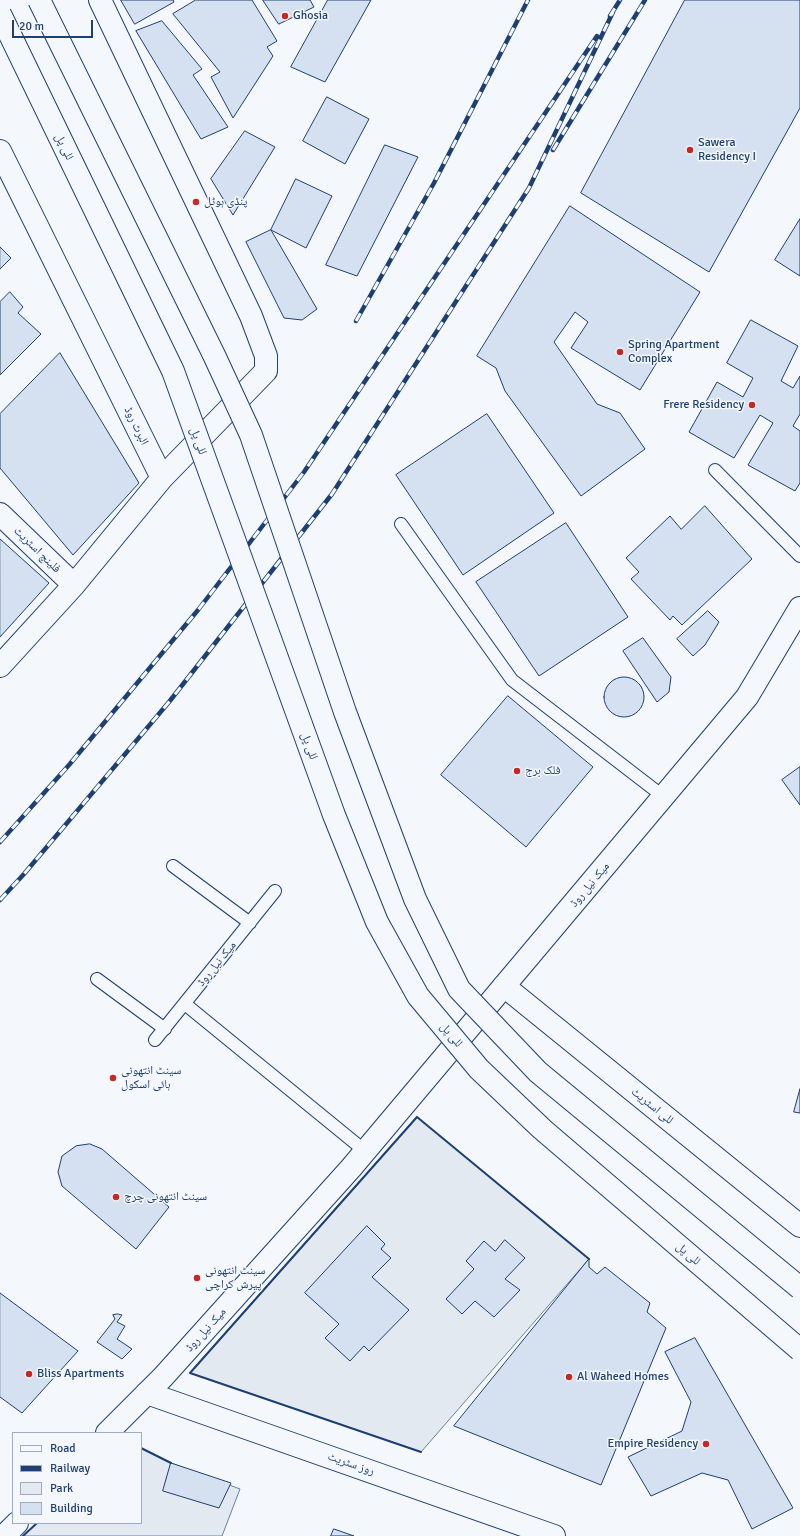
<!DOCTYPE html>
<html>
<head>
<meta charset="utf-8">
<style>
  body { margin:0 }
  #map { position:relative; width:800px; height:1536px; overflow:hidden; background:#f4f7fb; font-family:Signika,sans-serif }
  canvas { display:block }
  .legend { position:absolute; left:12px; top:1432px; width:130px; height:92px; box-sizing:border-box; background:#f4f7fb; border:1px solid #9eadc5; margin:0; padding:5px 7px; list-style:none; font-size:12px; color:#1d3f73 }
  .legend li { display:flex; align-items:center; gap:8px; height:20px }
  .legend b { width:20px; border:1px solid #9eadc5 }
  .scale { position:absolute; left:12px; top:20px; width:81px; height:18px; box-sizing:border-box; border:2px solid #1d3f73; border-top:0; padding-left:5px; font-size:12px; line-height:14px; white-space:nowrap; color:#1d3f73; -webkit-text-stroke:3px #f4f7fb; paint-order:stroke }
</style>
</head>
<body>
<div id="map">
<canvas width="800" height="1536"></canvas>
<ul class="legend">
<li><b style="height:5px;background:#f4f7fb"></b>Road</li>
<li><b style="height:5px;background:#1d3f73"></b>Railway</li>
<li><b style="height:11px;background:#e3e9f0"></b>Park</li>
<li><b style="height:11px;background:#d5e0f0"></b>Building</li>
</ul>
<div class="scale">20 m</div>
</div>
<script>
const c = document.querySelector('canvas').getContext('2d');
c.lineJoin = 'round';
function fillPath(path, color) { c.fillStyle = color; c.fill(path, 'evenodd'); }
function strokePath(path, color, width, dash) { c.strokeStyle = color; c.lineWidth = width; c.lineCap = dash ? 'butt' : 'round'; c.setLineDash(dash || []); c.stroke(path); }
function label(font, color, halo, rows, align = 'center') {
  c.font = font + ' Signika,"Noto Naskh Arabic",sans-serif'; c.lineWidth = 3; c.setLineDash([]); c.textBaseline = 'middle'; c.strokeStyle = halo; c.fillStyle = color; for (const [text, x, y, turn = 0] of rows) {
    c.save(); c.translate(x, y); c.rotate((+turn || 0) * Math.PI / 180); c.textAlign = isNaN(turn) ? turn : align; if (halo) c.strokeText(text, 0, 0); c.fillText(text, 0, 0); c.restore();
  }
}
const green = new Path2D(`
  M417 1117 589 1259 421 1452 190 1373Z
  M141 1448 171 1463 240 1489 222 1536H23L37 1523H141Z`);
const building = new Path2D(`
  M121 0H173L174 2 135 24Z
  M196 0H252L277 41 267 47 273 56 233 118 211 77 220 72 173 14Z
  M263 0H310L314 7 279 24Z
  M328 0H371L325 82 291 67Z
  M685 0H800V108L709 272 581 193Z
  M162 21 202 69 193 75 228 127 201 139 136 31Z
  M327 97 369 119 345 164 303 141Z
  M245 131 275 147 233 215 211 179Z
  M385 145 418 157 357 276 326 265Z
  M296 179 332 196 306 248 271 230Z
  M570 206 700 292 640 390 571 348 588 322 575 312 554 342 597 404 620 413 645 449 581 496 505 391 496 368 477 356Z
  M800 219V276L775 260Z
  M271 230 317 309 302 320 284 318 246 242Z
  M0 247 11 258 0 269Z
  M10 292 23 307 18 313 41 334 0 375V302Z
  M751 320 798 346 781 381 793 388 800 376V414L793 426 800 431V483L795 491 748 465 773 423 760 415 734 458 689 432 717 382 743 397 753 378 727 363Z
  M60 353 139 483 73 555 0 468V414Z
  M487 414 554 513 463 575 396 475Z
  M705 506 752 559 682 625 673 616 670 620 631 579 639 572 626 558 670 516 681 529Z
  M566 523 628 617 539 676 476 582Z
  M0 539 49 583 0 637Z
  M708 611 719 622 705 645 693 656 677 639Z
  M643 638 671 677 669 692 657 702 623 651Z
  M604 697a20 20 0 1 1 40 0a20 20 0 1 1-40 0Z
  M508 696 593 767 526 847 441 775Z
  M800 767V805L782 780Z
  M800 1089V1113L794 1112Z
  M90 1144 102 1149 169 1207 136 1249 62 1186 58 1172 62 1156 76 1146Z
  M367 1226 385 1244 381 1249 391 1258 372 1277 409 1310 369 1351 364 1346 350 1361 325 1338 339 1324 305 1293Z
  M505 1240 525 1258 505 1279 520 1290 494 1317 475 1301 462 1314 446 1299 474 1269 466 1261 484 1241 495 1251Z
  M589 1259V1267L597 1274 605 1267 650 1303 647 1312 666 1328 601 1485 454 1426Z
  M0 1293 78 1351 22 1413 0 1397Z
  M118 1314 122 1315 117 1322 125 1326 117 1339 132 1349 122 1359 97 1342 115 1319 113 1315Z
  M695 1338 793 1508 752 1529 728 1480 702 1473 651 1496 628 1457 682 1431 691 1402 665 1352Z
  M171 1463 231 1483 219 1508 163 1491Z
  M334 1529 354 1536H331Z`);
const service = new Path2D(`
  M715 470 800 556
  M401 524 512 680 664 797
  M173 866 250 923
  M97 979 165 1029
  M185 1004 365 1151
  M155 1040 275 891`);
const minor = new Path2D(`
  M0 151 162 478
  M0 514 74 585
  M0 666 74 585 162 478 266 371V356L251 316 100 0
  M504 986 800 1226
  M147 1393 554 1536`);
const tertiary = new Path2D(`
  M107 1433 163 1377 351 1168 747 697 800 608
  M4 1536 17 1523`);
const rail = new Path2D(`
  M610 16 620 0
  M553 150 645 0
  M356 321 434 183 528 0
  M0 842 69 765 198 610 304 472 597 36
  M0 900 24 874 169 702 332 494 529 188 613 12`);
const secondaryBridge = new Path2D(`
  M39 0 214 355 251 435 345 712 415 899 459 989 538 1072 800 1288
  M0 14 173 371 334 815 377 922 418 996 479 1069 542 1129 800 1350`);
const wall = new Path2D(`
  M141 1448 171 1463
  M421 1452 190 1373 417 1117 589 1259
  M23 1536 37 1523`);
const markers = [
  [285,16,4,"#c62828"],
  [690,150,4,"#c62828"],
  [196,202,4,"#c62828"],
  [620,352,4,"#c62828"],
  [752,405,4,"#c62828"],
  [517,771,4,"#c62828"],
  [113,1078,4,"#c62828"],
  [116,1197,4,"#c62828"],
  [197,1278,4,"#c62828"],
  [29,1374,4,"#c62828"],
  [569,1377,4,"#c62828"],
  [706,1444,4,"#c62828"]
];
const poiNames = [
  ["Ghosia",293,16],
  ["Sawera",698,143],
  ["Residency I",698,157],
  ["پنڈی ہوٹل",204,202],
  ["Spring Apartment",628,345],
  ["Complex",628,359],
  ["Frere Residency",744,405,"right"],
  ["فلک برج",525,771],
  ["سینٹ انتھونی",121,1071],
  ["ہائی اسکول",121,1085],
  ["سینٹ انتھونی چرچ",124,1197],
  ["سینٹ انتھونی",205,1271],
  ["پیرش کراچی",205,1285],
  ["Bliss Apartments",37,1374],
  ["Al Waheed Homes",577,1377],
  ["Empire Residency",698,1444,"right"]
];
const streetNames = [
  ["للی پل",64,147,64],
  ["البرٹ روڈ",136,426,64],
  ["للی پل",198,441,70],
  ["فلینچ اسٹریٹ",37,550,44],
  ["للی پل",309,746,70],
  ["میک نیل روڈ",590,885,-50],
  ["میک نیل روڈ",217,964,-51],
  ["للی پل",451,1035,50],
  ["للی اسٹریٹ",652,1106,39],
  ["للی پل",688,1254,41],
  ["میک نیل روڈ",206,1330,-48],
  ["روز سٹریٹ",351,1464,19]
];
fillPath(green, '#e3e9f0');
strokePath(green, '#687fa3', 1);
fillPath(building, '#d5e0f0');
strokePath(building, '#1d3f73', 1);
strokePath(service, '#1d3f73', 14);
strokePath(minor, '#1d3f73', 24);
strokePath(tertiary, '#1d3f73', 24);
strokePath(service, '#f4f7fb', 12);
strokePath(minor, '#f4f7fb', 22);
strokePath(tertiary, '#f4f7fb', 22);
strokePath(rail, '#1d3f73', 4.5);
strokePath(rail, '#f4f7fb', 3, [9]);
strokePath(secondaryBridge, '#1d3f73', 24, []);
strokePath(secondaryBridge, '#f4f7fb', 22);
strokePath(wall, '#1d3f73', 2);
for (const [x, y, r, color] of markers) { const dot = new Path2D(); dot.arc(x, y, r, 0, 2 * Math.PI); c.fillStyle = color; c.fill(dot); strokePath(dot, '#f4f7fb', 1.5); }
label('12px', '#1d3f73', '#f4f7fb', poiNames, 'left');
label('12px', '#1d3f73', '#f4f7fb', streetNames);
</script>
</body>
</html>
